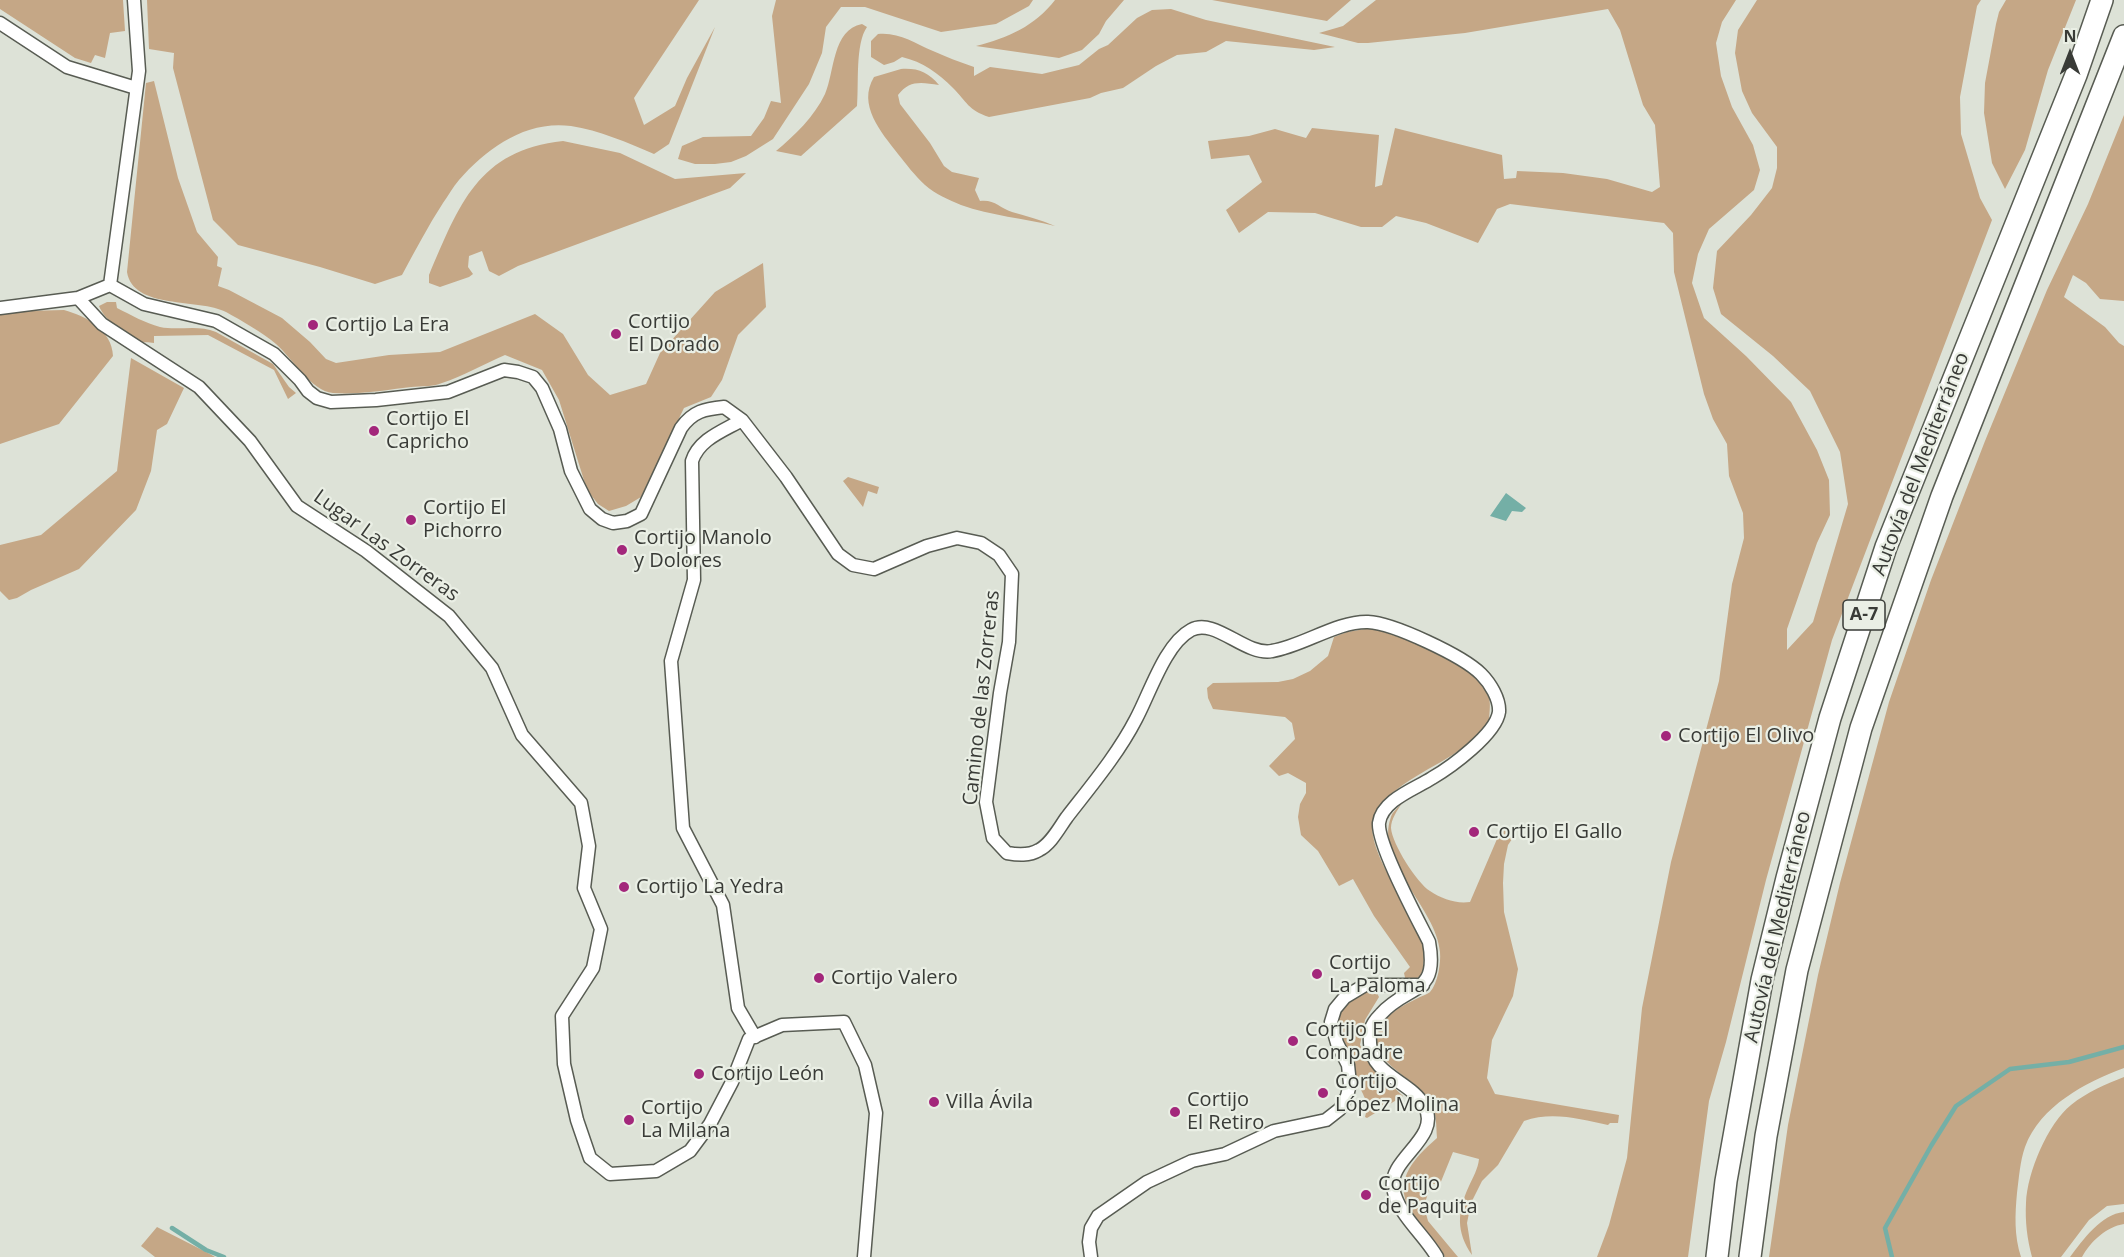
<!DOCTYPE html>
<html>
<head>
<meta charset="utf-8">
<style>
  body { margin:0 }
  #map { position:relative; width:2124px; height:1257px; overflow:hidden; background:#dde2d7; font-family:"Open Sans",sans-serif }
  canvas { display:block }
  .north { position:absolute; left:2040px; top:24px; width:60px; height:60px; -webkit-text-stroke:4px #eaefe5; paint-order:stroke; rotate:0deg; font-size:16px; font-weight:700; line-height:24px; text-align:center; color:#393b37 }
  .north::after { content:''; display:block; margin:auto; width:21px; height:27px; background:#393b37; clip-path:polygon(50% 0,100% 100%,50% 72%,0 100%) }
</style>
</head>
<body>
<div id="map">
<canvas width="2124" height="1257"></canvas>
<div class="north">N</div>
</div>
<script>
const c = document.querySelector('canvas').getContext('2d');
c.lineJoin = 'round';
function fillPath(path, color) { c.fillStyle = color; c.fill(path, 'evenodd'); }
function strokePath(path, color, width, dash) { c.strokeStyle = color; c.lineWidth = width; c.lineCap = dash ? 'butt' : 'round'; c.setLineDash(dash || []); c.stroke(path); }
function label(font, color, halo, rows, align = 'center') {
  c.font = font + ' "Open Sans",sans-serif'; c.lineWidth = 4.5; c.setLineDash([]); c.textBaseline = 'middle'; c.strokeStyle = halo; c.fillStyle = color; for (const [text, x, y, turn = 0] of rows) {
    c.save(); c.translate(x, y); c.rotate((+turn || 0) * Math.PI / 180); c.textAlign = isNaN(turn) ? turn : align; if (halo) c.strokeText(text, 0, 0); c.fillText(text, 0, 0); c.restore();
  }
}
const green = new Path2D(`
  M0 0H123L125 31 110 33 105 58 95 55 91 63 75 58 0 9Z
  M147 0H699L634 98 644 125 675 106 687 78 715 27 669 144 654 154C628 143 599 130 571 126 526 120 487 148 459 180 453 187 448 196 443 203 428 226 415 251 402 275L375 284 320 267 238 245 213 220 173 68 174 53 149 49Z
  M776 0H1033L1029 6 996 24 941 32 865 7H841L826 27 822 53 809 84 773 139 746 156 731 162 715 164H695L678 159 682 146 703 137 751 136 764 118 771 101 781 103 772 16Z
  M1055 0H1124L1106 21 1099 34 1082 50 1059 58 976 46C1008 38 1035 26 1055 0Z
  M1212 0H1351L1327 21Z
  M1376 0H1736L1722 22 1716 43 1721 76 1732 107 1753 145 1760 170 1754 190 1709 229 1698 254 1692 283 1704 318 1746 356 1791 402 1817 450 1829 480 1830 515 1817 543 1787 629V650L1813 622 1848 504 1840 452 1810 391 1773 356 1721 314 1713 288 1717 251 1751 215 1772 188 1777 168V147L1752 113 1742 91 1735 53 1738 30 1757 0H1981L1977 6 1960 97 1961 134 1980 198 1992 220 1832 640 1766 880 1726 1042 1709 1101 1688 1257H1597L1609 1225 1627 1158 1642 1008 1671 862 1719 681 1732 584 1744 538 1743 513 1729 476 1727 444 1713 419 1704 394 1674 272 1673 233 1664 223 1510 204 1497 209 1478 243 1426 223 1396 216 1382 227H1361L1315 213 1268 212 1239 233 1226 210 1262 182 1249 155 1211 159 1208 141 1249 136 1275 129 1306 138 1312 128 1379 135 1375 187 1382 185 1395 128 1502 155 1504 179 1516 178 1517 171 1563 173 1607 179 1652 192 1660 187 1655 125 1643 105 1620 30 1608 9 1465 33 1368 43H1358L1319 33 1343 26Z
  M2006 0H2076L2048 70 2025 150 2005 189 1992 163 1984 113 1985 83 1996 24 1999 12Z
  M1171 9 1206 20 1335 47 1314 50 1226 41 1206 52 1177 55 1156 66 1123 88 1101 93 1090 98 989 117C968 110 967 102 953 88 938 73 923 62 902 57L894 62 884 65 871 57V41L878 34C899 32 914 43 933 51 946 57 960 62 974 67V76L990 67 1042 74 1079 65 1099 49 1108 45 1137 18 1152 10Z
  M862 24 867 27C855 44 859 84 857 106L801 156 776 151C795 135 814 117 825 94 835 71 832 30 862 24Z
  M901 69C918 68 928 72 939 85 921 82 909 80 898 95L900 104 930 143 944 166 952 172 979 178 975 190 980 201C994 199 1000 208 1012 212 1026 216 1041 220 1055 226 1024 218 991 216 961 205 949 200 935 194 925 185 915 176 906 164 898 154 881 132 857 105 874 77Z
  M154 81 178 178 197 232 218 257 217 266 222 268 218 286 229 290 282 318 310 342 326 359 336 363 389 355 440 352 535 314 563 334 588 375 610 395 646 384 660 353 715 292 763 263 766 307 738 335 722 380 711 397 684 408 641 497 626 506 609 511 598 504 587 490 559 400 542 370 505 355C484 364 463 376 442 383 433 387 421 386 411 387 385 390 359 395 333 393 311 391 293 359 276 344 262 332 242 321 226 312 199 298 133 310 127 272L146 83Z
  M2124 115V301L2100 299 2086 283 2073 275 2064 297 2105 327 2119 343 2124 346V1068C2086 1082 2040 1106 2025 1147 2020 1161 2019 1178 2017 1193 2015 1214 2014 1236 2021 1257H1769L1788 1125 1818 975 1840 883 1889 702 1931 580 1985 441 2047 290 2088 204Z
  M563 141 620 153 675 179 746 173 730 188 518 266 499 276 489 271 482 251 469 256 468 267 473 274 469 277 440 287 429 283V275C459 205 478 150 563 141Z
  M107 302H116L117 308C131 315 145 323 160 327 179 331 197 324 216 332L273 364 289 387 296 393 288 399 274 370 208 335 154 336V343C149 342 143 343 139 341 125 337 104 319 99 306Z
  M64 310C86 316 112 330 113 356L59 424 0 444V315L26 311Z
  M131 358 184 388 167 424 157 430 151 471 136 510 79 569 31 590 17 598 9 600 0 591V545L41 535 117 471Z
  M848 477 879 487 877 494 868 491 863 507 843 481Z
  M1371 628C1405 639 1477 660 1489 698 1491 705 1489 715 1489 722 1483 728 1477 736 1470 742 1442 766 1401 778 1378 808 1353 840 1416 911 1423 942 1425 953 1424 963 1422 974L1414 981 1406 982 1404 973 1410 967 1374 916 1353 879 1339 886 1318 851 1301 835 1298 817 1300 804 1306 793V783L1288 773 1279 776 1269 766 1295 739 1292 723 1285 717 1213 709 1208 698 1207 688 1213 683 1278 682 1293 679 1310 671 1328 656 1334 637 1347 632Z
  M1402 803C1397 811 1391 819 1391 828 1392 844 1417 883 1430 891 1442 899 1456 904 1470 902L1503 825 1516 833 1508 845 1504 864 1503 883 1504 912 1518 969 1513 996 1492 1040 1487 1078 1495 1094 1619 1115 1618 1123H1610L1608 1125C1580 1119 1552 1111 1524 1121L1498 1165 1482 1181 1471 1203 1467 1223 1472 1255C1456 1232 1457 1212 1469 1186 1473 1177 1478 1169 1479 1159L1453 1152 1440 1184H1431L1424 1206 1428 1221 1458 1257H1445C1437 1241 1424 1230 1414 1216 1390 1183 1412 1160 1437 1138 1436 1126 1437 1113 1431 1102 1420 1081 1377 1066 1377 1042 1377 1018 1400 1007 1418 998 1422 996 1428 994 1430 992 1438 983 1441 963 1440 952 1437 908 1374 862 1391 817 1392 812 1399 807 1402 803Z
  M1371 989 1376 991 1379 997 1365 1020 1360 1045 1376 1071 1403 1096 1367 1118 1365 1117C1369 1104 1365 1098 1359 1086 1355 1079 1356 1071 1353 1063 1349 1052 1340 1041 1337 1029 1333 1008 1356 995 1371 989Z
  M2124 1077V1204L2107 1206 2089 1220 2061 1257H2032C2027 1239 2025 1221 2026 1203 2027 1173 2048 1123 2071 1105 2087 1092 2106 1084 2124 1077Z
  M2124 1212V1224C2106 1227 2091 1241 2082 1257H2070C2083 1240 2101 1214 2124 1212Z
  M157 1227 210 1254 215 1257H155L141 1246Z`);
const water = new Path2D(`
  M1506 493 1526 508 1522 512 1512 511 1506 521 1490 516Z`);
const stream = new Path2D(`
  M172 1228 206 1250 224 1257
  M1892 1257 1885 1228 1931 1146 1956 1106 2010 1069 2069 1062 2124 1047`);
const street = new Path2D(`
  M0 23 67 67 136 88
  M110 285 139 71 134 0
  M78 298 102 324 199 387 250 441 297 506 366 551 449 616 492 668 522 735 581 803 589 846 584 888 601 929 593 968 562 1016 564 1064 577 1120 590 1158 610 1174 656 1171 690 1151 710 1124 732 1082 749 1039 782 1025 844 1022 865 1065 876 1113 864 1257
  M0 308 78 298 110 285 144 304 216 321 274 354 300 380 308 391 317 398 331 402 376 400 448 392 504 370 518 372 533 377 542 388 560 429 571 471 590 509 602 519 613 523 627 521 641 514 681 428C693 411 705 409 724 407L742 420 786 477 838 554 853 565 874 569 927 546 957 538 981 543 999 555 1012 574 1009 642 1000 693 986 802 993 838 1007 853C1018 855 1029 856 1039 850 1051 844 1059 828 1067 817 1091 786 1118 754 1136 719 1150 693 1165 644 1191 630 1215 617 1245 656 1272 651 1303 646 1337 621 1368 622 1393 623 1463 656 1481 674 1490 683 1500 699 1499 712 1496 734 1451 767 1432 778 1415 789 1382 800 1379 823 1377 844 1418 920 1429 942 1439 996 1408 984 1381 1014 1377 1018 1372 1023 1371 1029 1369 1033 1370 1039 1370 1043 1371 1076 1412 1081 1425 1107 1441 1138 1388 1159 1393 1188 1398 1215 1424 1234 1437 1257
  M742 420C723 431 699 439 692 461L694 580 671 661 683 828 723 905 738 1008 755 1037
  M1091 1257 1089 1242 1091 1228 1098 1216 1147 1182 1192 1161 1225 1154 1274 1131 1326 1120 1340 1109 1347 1096 1350 1084 1348 1065 1337 1043 1331 1022 1335 1009 1345 997 1365 985H1423`);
const highway = new Path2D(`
  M1717 1257 1726 1181 1762 980 1787 878 1830 718 1886 547 2076 75 2102 0
  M1750 1257 1766 1136 1797 970 1861 728 1942 496 2124 36`);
const markers = [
  [313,325,6,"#a3277b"],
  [616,334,6,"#a3277b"],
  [374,431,6,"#a3277b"],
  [411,520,6,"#a3277b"],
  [622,550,6,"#a3277b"],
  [1666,736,6,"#a3277b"],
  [1474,832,6,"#a3277b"],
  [624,887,6,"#a3277b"],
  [1317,974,6,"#a3277b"],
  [819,978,6,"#a3277b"],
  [1293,1041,6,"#a3277b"],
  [699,1074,6,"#a3277b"],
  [1323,1093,6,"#a3277b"],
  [934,1102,6,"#a3277b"],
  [1175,1112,6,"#a3277b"],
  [629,1120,6,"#a3277b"],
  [1366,1195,6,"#a3277b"]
];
const shields = [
  [1864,615,42]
];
const shieldNames = [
  ["A-7",1864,615]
];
const poiNames = [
  ["Cortijo",628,322],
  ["El Dorado",628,345],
  ["Cortijo La Era",325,325],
  ["Cortijo El",386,419],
  ["Capricho",386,442],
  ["Cortijo El",423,508],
  ["Pichorro",423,531],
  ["Cortijo Manolo",634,538],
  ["y Dolores",634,561],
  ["Cortijo El Olivo",1678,736],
  ["Cortijo El Gallo",1486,832],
  ["Cortijo La Yedra",636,887],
  ["Cortijo",1329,963],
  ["La Paloma",1329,986],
  ["Cortijo Valero",831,978],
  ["Cortijo El",1305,1030],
  ["Compadre",1305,1053],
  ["Cortijo León",711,1074],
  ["Cortijo",1335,1082],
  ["López Molina",1335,1105],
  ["Cortijo",1187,1100],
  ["El Retiro",1187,1123],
  ["Villa Ávila",946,1102],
  ["Cortijo",641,1108],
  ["La Milana",641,1131],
  ["Cortijo",1378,1184],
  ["de Paquita",1378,1207]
];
const streetNames = [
  ["Autovía del Mediterráneo",1921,464,-69],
  ["Lugar Las Zorreras",386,546,36],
  ["Camino de las Zorreras",982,698,-84],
  ["Autovía del Mediterráneo",1778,927,-77]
];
fillPath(green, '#c5a786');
fillPath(water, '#74afa6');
strokePath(stream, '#74afa6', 4.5);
strokePath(street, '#585c53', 15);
strokePath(highway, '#585c53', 24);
strokePath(street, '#fff', 12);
strokePath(highway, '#fff', 21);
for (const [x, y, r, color] of markers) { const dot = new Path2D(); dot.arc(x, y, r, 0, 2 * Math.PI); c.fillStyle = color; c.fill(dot); strokePath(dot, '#eaefe5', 2); }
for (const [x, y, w] of shields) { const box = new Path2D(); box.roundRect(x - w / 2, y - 15, w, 30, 4.5); c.fillStyle = '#eaefe5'; c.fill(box); strokePath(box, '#393b37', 1.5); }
label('bold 18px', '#393b37', null, shieldNames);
label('20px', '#393b37', '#eaefe5', poiNames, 'left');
label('20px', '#393b37', '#eaefe5', streetNames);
</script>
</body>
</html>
